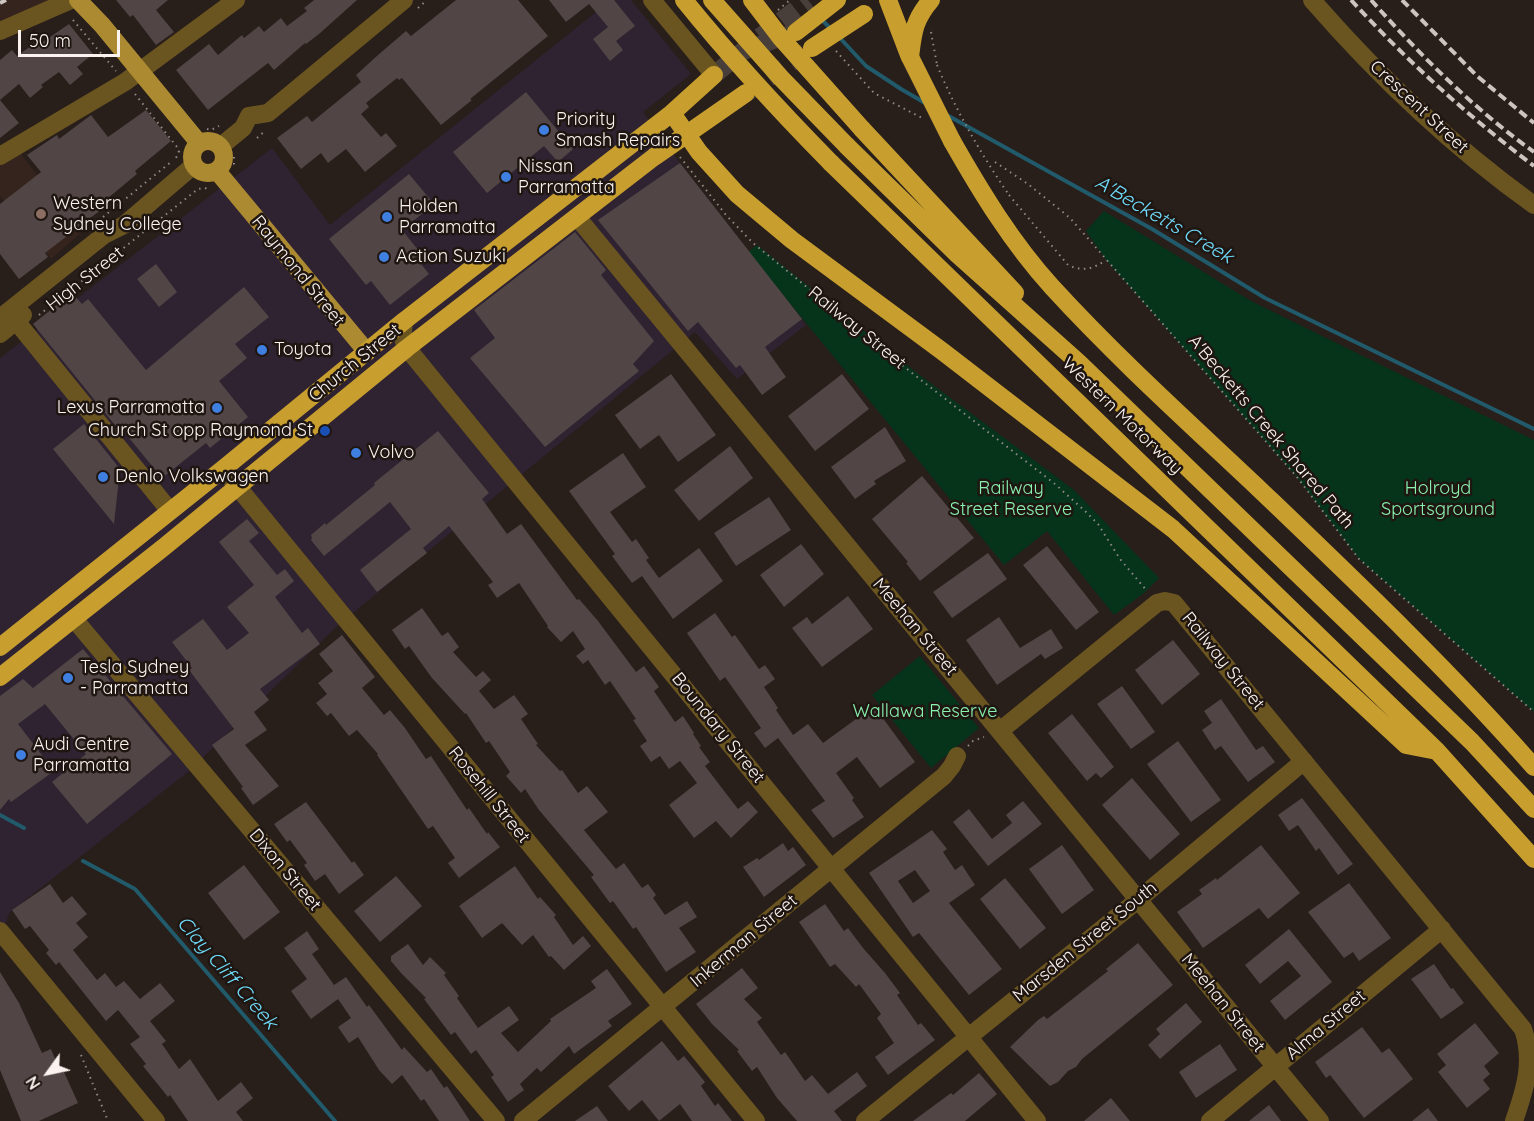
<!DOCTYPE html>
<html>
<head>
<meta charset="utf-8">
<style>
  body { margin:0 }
  #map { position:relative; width:1534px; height:1121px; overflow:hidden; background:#281e1a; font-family:Quicksand,sans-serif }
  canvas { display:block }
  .north { position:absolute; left:18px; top:1043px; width:60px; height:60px; -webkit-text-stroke:4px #1f1511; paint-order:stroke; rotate:237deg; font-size:16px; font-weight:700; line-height:24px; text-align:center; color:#faf3ef }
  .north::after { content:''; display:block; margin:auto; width:21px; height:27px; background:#faf3ef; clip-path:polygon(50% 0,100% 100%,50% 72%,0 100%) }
  .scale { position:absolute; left:18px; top:30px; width:102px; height:27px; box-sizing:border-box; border:3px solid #faf3ef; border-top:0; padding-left:8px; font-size:18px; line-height:21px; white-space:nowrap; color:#faf3ef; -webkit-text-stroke:4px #1f1511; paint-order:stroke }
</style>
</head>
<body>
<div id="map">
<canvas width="1534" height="1121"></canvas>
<div class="north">N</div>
<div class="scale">50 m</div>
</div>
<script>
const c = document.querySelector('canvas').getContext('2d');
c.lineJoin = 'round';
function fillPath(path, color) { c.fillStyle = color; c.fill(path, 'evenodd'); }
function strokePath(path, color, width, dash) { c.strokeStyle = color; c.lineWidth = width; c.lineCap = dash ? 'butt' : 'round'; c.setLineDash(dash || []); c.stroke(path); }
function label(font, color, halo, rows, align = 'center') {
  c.font = font + ' Quicksand,sans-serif'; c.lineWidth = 5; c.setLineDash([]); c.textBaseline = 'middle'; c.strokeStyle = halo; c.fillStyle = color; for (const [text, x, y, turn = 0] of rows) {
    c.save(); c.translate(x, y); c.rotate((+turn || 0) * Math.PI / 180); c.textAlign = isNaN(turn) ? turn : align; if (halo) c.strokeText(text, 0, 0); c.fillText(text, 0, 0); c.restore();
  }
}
const commercial = new Path2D(`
  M611 0H631L691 74 643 112 680 163 806 325 737 379 695 332 337 626 189 771 9 913 0 942V358L272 148 330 225Z`);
const built = new Path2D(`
  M0 0H54L0 22Z
  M20 153 82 232 51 259 0 196V164Z`);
const green = new Path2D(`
  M1104 211 1251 301 1534 440V712L1359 559 1297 477 1106 260 1086 231Z
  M757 245 913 370 1074 490 1159 578 1144 593 1114 615 1047 531 1004 565 748 252Z
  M920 656 979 728 931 768 872 695Z`);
const stream = new Path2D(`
  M804 0 813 10
  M820 18 832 30
  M839 37 866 66 901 89 925 103
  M945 114 1152 229 1265 298 1534 429
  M0 815 24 828
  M83 861 135 889 335 1121`);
const building = new Path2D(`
  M116 0H168L156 10 174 32 156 45 133 15 130 17Z
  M314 0H357L319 34 306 44 305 43 274 70 268 63 208 110 176 70 209 44 218 55 242 35 244 38 259 26 264 32 281 18 287 26 307 11 304 8Z
  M456 0H518L548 36 470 99 472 100 441 125 402 78 399 80 397 78 366 103 369 107 361 114 381 137 386 133 397 146 365 172 346 149 328 163 321 153 301 169 277 138 307 116 312 122 361 82 356 75 378 55 406 31 411 36Z
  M549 0H614L635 26 616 41 623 50 610 61 593 39 608 27 589 4 566 22Z
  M69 24 93 54 77 67 83 74 70 85 59 72 41 85 43 87 30 98 19 84 0 100V60L12 50 17 56 35 43 37 46Z
  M526 92 573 149 558 162 544 146 487 193 453 152Z
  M0 100 19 123 0 138Z
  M146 110 171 141 135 171 137 174 108 198 111 202 45 253 48 257 19 279 0 254V204L41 172 27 155 57 135 59 139 91 115 108 137Z
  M680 163 802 319 765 347 786 377 762 395 740 365 736 368 698 322 688 331 598 220Z
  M409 174 434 204 402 230 423 256 418 260 429 274 390 305 371 281 366 285 329 239Z
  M575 232 606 270 601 275 654 341 633 364 639 371 545 447 470 358 495 338 474 310Z
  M156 264 177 292 159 307 137 279Z
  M244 287 269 317 235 344 247 358 219 381 248 417 210 448 206 443 162 478 125 433 123 435 33 324 72 293 82 304 88 299 146 370Z
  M671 374 716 435 678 462 659 435 640 449 615 415Z
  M842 374 869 409 815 451 788 416Z
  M84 424 120 469 114 524 53 449Z
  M885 427 906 461 874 481 876 484 855 499 831 467Z
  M438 431 489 493 482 499 507 534 521 524 577 600 579 599 598 621 636 672 644 666 659 687 654 691 675 722 683 716 694 733 693 734 701 746 699 747 710 762 705 766 738 809 748 801 758 812 731 838 716 821 694 838 669 805 697 783 680 761 669 769 660 756 651 762 640 746 647 741 633 720 636 719 610 681 605 685 588 660 583 664 576 656 585 649 573 631 561 642 547 627 548 626 519 583 497 598 488 585 493 582 449 526 423 548 427 553 377 592 360 570 411 529 390 502 324 556 311 540 312 538 311 535 325 523 326 525 375 485 374 483Z
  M730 446 753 478 699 521 674 490Z
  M623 453 646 487 610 512 632 542 636 539 649 558 646 560 659 578 699 548 723 581 673 619 642 576 632 583 612 556 615 554 569 491Z
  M922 476 974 538 920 581 906 563 908 562 872 519Z
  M769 497 791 530 736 566 714 533Z
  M247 519 259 533 249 541 277 575 285 569 294 581 275 597 302 633 308 628 320 644 260 689 269 700 254 712 267 730 245 745 279 786 253 805 241 788 243 787 212 745 234 729 189 670 192 668 172 642 203 619 227 650 249 633 227 607 254 585 219 542Z
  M801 544 824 574 784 607 760 575Z
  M1047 546 1099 612 1076 630 1023 565Z
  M988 553 1007 579 952 618 933 592Z
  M848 596 873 629 822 667 792 628 807 617 812 624Z
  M422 608 442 636 448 632 459 647 453 652 476 677 483 671 491 680 479 691 494 709 514 695 528 714 521 719 538 744 536 745 560 771 562 770 578 793 587 786 608 812 584 830 611 863 616 869 624 863 642 888 648 884 656 895 653 898 665 915 687 901 697 917 679 928 696 952 666 972 636 927 633 929 613 901 610 903 591 877 594 875 539 810 525 789 521 793 506 776 510 772 489 741 486 743 466 713 465 714 432 678 409 646 405 649 392 630Z
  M715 613 732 637 735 635 759 669 765 665 775 679 764 687 778 708 776 710 793 735 808 724 823 743 874 706 915 762 880 788 857 757 836 773 854 798 852 800 864 817 833 838 811 810 825 801 778 738 765 748 754 733 761 728 725 677 720 681 687 633Z
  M999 617 1020 648 1051 629 1063 648 1045 659 1041 654 997 685 966 640Z
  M342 635 375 677 362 688 384 715 390 710 405 728 426 759 431 756 467 810 469 808 487 834 488 832 500 847 459 878 448 863 455 858 433 826 428 829 377 755 378 754 357 730 349 736 331 713 327 716 316 703 327 694 318 683 333 671 319 654Z
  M1173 640 1200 674 1162 705 1135 670Z
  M83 649 172 754 87 824 52 782 86 754 45 704 18 724 54 771 11 802 9 799 0 810V696L23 679 33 688Z
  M1122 686 1155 732 1131 749 1097 704Z
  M1221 699 1256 750 1263 746 1275 762 1248 782 1221 746 1215 750 1202 730 1212 723 1204 711Z
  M1072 714 1114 767 1101 778 1096 773 1087 781 1048 733Z
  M1178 741 1221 800 1191 822 1147 764Z
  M1132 778 1180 834 1150 860 1102 805Z
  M1302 798 1353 864 1338 875 1319 848 1316 851 1298 825 1289 831 1278 815Z
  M1023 801 1042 824 988 866 953 822 969 809 992 839 1012 823 1006 815Z
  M306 802 352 863 354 861 364 875 339 894 325 874 315 881 304 865 307 863 290 840 287 842 274 824Z
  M932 830 947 849 943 852 955 870 962 865 975 885 949 903 1002 969 969 995 919 933 913 937 869 873ZM915 870 930 891 913 903 898 881Z
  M783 843 788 851 793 847 806 865 764 897 743 867 757 858 759 860Z
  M1062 845 1094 890 1062 914 1029 869Z
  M1261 845 1300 893 1268 919 1259 908 1203 948 1177 912 1202 894 1199 890 1216 878 1217 880Z
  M244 865 280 912 244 940 208 893Z
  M515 866 538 899 540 897 556 915 554 917 573 945 583 936 591 946 564 970 551 956 549 957 533 935 522 945 502 923 482 938 459 906Z
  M396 876 422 906 380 942 354 911Z
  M1005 878 1046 928 1020 949 980 899Z
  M1349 883 1391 938 1359 961 1353 952 1344 958 1308 912Z
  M50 884 63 903 72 896 87 914 76 923 88 937 73 950 97 980 105 973 116 987 124 981 140 999 160 983 175 1001 150 1021 166 1041 162 1044 179 1069 190 1059 218 1101 241 1082 253 1098 236 1112 243 1121H188L170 1095 168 1097 143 1066 146 1064 130 1044 140 1037 118 1010 106 1021 59 962 56 965 46 953 49 950 30 926 25 929 12 910Z
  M825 904 844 931 848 928 863 948 885 973 900 993 897 995 918 1025 921 1023 935 1040 888 1075 875 1057 894 1043 877 1018 881 1014 859 984 856 987 835 964 830 967 799 922Z
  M1289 929 1332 982 1285 1020 1270 1001 1301 976 1288 961 1260 984 1245 965Z
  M307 931 319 949 312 954 334 985 346 977 367 1007 369 1005 402 1050 404 1047 427 1072 431 1069 444 1088 447 1086 470 1121H439L424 1099 421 1101 402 1075 392 1084 379 1070 358 1037 349 1043 338 1027 351 1018 338 999 311 1019 291 991 307 979 284 948Z
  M1138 943 1173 985 1082 1059 1076 1067 1068 1071 1058 1082 1050 1086 1010 1047 1038 1020 1044 1016 1047 1019 1108 971 1106 969Z
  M408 944 423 965 430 957 446 973 444 975 459 996 457 998 478 1028 509 1006 519 1020 501 1033 518 1052 551 1021 550 1019 596 988 591 981 607 969 632 1004 608 1021 612 1026 574 1054 569 1046 541 1072 537 1068 520 1084 524 1090 508 1102 491 1077 494 1075 476 1050 471 1054 455 1032 451 1035 424 999 426 998 401 973 391 961V956Z
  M1434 964 1451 989 1453 988 1464 1003 1441 1019 1411 979Z
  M742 968 758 988 744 999 762 1018 757 1022 781 1055 785 1052 805 1081 812 1075 828 1094 857 1072 867 1086 834 1111 842 1121H797L777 1098 757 1067 752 1071 737 1051 739 1050 712 1024 696 1004Z
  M0 972 19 1003 42 1053 51 1049 61 1073 64 1072 78 1103 39 1121H21L0 1070Z
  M1186 1003 1202 1022 1160 1059 1148 1045 1160 1034 1156 1029Z
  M1475 1023 1499 1053 1484 1066 1490 1074 1483 1080 1490 1089 1467 1108 1438 1072 1446 1065 1437 1054Z
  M1362 1027 1382 1053 1389 1048 1413 1079 1364 1118 1330 1075 1326 1078 1315 1062Z
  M662 1041 678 1061 684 1056 705 1082 701 1086 715 1106 718 1103 732 1121H692L680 1104 659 1121 642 1100 629 1111 608 1086Z
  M1220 1044 1237 1070 1196 1098 1179 1072Z
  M979 1073 997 1094 965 1121H913L951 1093 953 1095Z
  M1111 1098 1130 1121H1084Z
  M1269 1105 1281 1121H1249Z
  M597 1106 608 1121H575Z
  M1428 1108 1438 1121H1412Z`);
const highwayTunnel = new Path2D(`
  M760 37 808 0
  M714 75 743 51 793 33
  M746 93 811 49`);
const path = new Path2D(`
  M418 8 427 0
  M73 20 116 71
  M931 32 937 65
  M836 51 874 93 922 118
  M135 94 177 147 179 151 176 158
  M207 129 211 130 219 126
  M257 138 266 130
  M234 157V164L237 168
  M680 157 726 215 753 243 912 373 1055 484 1085 511 1098 524 1120 559 1147 591
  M995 162 1028 184 1070 218 1297 477 1359 559 1534 712
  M1009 195 1068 265C1083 272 1093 269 1106 260
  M103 217 171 162
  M39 315 198 189 205 188 210 190
  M968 746 973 741 984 737
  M81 1055 108 1121`);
const minor = new Path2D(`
  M652 0 714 75
  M1312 0C1378 76 1452 146 1534 205
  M0 31 71 0
  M221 146 243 128 249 116 268 113 404 0
  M0 156 125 82 236 0
  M577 217 1320 1121
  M0 318 104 235 124 225 194 165
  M16 321 170 511
  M404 321C403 331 401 339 407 348L1037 1121
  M0 334 23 315
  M223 469 756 1121
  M74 619 496 1121
  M1001 730 1157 603 1165 601 1174 603 1523 1029C1534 1061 1525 1090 1514 1121
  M0 931 156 1121
  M523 1121 944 776 952 766 957 756
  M865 1121 1139 899 1304 761
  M1210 1121 1442 929`);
const major = new Path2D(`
  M78 0 102 25 199 143
  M192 157a16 16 0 1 1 32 0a16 16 0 1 1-32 0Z
  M217 171 367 352`);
const highway = new Path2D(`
  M888 0 909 55
  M910 57C913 32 914 20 931 0
  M672 113 699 152 737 194 792 240 942 351 1173 529 1406 745 1437 751
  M862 129 1015 293
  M952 141C981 192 1012 243 1052 287 1116 357 1187 421 1256 486 1351 577 1447 668 1534 767
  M847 146 957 254 1079 363 1472 742 1534 809
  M831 163 1437 751 1534 859
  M0 647 223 469 404 321 672 113 714 75
  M0 677 164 547 407 348 654 157 746 93`);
const rail = new Path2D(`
  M1351 0C1407 61 1468 116 1534 166
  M1371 0C1420 55 1474 109 1534 152
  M1402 0 1477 76 1534 123
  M0 3 6 0`);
const pathBridge = new Path2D(`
  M778 10 790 0
  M937 65C956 111 981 154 1009 195`);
const highwayBridge = new Path2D(`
  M684 0C730 57 780 111 831 163
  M712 0 781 78 847 146
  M752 0 781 38 862 129
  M796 32 837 0
  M812 48 864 14
  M910 57 952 141`);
const markers = [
  [544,130,6,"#3f7fe0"],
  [506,177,6,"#3f7fe0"],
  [41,214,6,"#8d6e63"],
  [387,217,6,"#3f7fe0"],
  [384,257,6,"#3f7fe0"],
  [262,350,6,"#3f7fe0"],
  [217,408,6,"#3f7fe0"],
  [325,431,6,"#1a4fb4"],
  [356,453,6,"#3f7fe0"],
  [103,477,6,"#3f7fe0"],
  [68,678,6,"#3f7fe0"],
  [21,755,6,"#3f7fe0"]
];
const streetNames = [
  ["Crescent Street",1419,107,43],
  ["Raymond Street",298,271,51],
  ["High Street",85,279,-38],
  ["Railway Street",857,328,39],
  ["Church Street",355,363,-39],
  ["Western Motorway",1122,416,44],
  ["A'Becketts Creek Shared Path",1271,432,50],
  ["Meehan Street",915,627,50],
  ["Railway Street",1223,661,51],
  ["Boundary Street",718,728,51],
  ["Rosehill Street",489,795,51],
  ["Dixon Street",285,870,50],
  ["Inkerman Street",744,941,-40],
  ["Marsden Street South",1085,942,-39],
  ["Meehan Street",1223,1003,51],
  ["Alma Street",1326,1025,-40]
];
const poiNames = [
  ["Priority",556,120],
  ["Smash Repairs",556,141],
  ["Nissan",518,167],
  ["Parramatta",518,188],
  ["Western",53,204],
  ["Sydney College",53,225],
  ["Holden",399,207],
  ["Parramatta",399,228],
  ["Action Suzuki",396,257],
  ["Toyota",274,350],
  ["Lexus Parramatta",205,408,"right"],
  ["Church St opp Raymond St",313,431,"right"],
  ["Volvo",368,453],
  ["Denlo Volkswagen",115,477],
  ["Tesla Sydney",80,668],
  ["- Parramatta",80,689],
  ["Audi Centre",33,745],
  ["Parramatta",33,766]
];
const parkNames = [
  ["Railway",1011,489],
  ["Street Reserve",1011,510],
  ["Holroyd",1438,489],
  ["Sportsground",1438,510],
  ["Wallawa Reserve",925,712]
];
const waterNames = [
  ["A'Becketts Creek",1164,220,30],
  ["Clay Cliff Creek",227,973,49]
];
fillPath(commercial, '#2f2331');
fillPath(built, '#35241d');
fillPath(green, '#05341b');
strokePath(stream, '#215a6a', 4);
fillPath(building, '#524545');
strokePath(highwayTunnel, '#483e3a', 18, [18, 9]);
strokePath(path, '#928a86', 2, [1.5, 4.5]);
strokePath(minor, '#6a5521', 18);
strokePath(major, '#ac8a31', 18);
strokePath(highway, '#c89f2e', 18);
strokePath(rail, '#ccc4c0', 4, [9, 4.5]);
strokePath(pathBridge, '#928a86', 2, [1.5, 4.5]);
strokePath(highwayBridge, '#c89f2e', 18);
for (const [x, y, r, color] of markers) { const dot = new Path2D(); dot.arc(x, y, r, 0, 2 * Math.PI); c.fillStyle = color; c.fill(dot); strokePath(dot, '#1f1511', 2); }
label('18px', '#faf3ef', '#1f1511', streetNames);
label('18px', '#faf3ef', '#1f1511', poiNames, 'left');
label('18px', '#89f2af', '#1f1511', parkNames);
label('italic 20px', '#6fdcfb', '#1f1511', waterNames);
</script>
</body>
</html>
